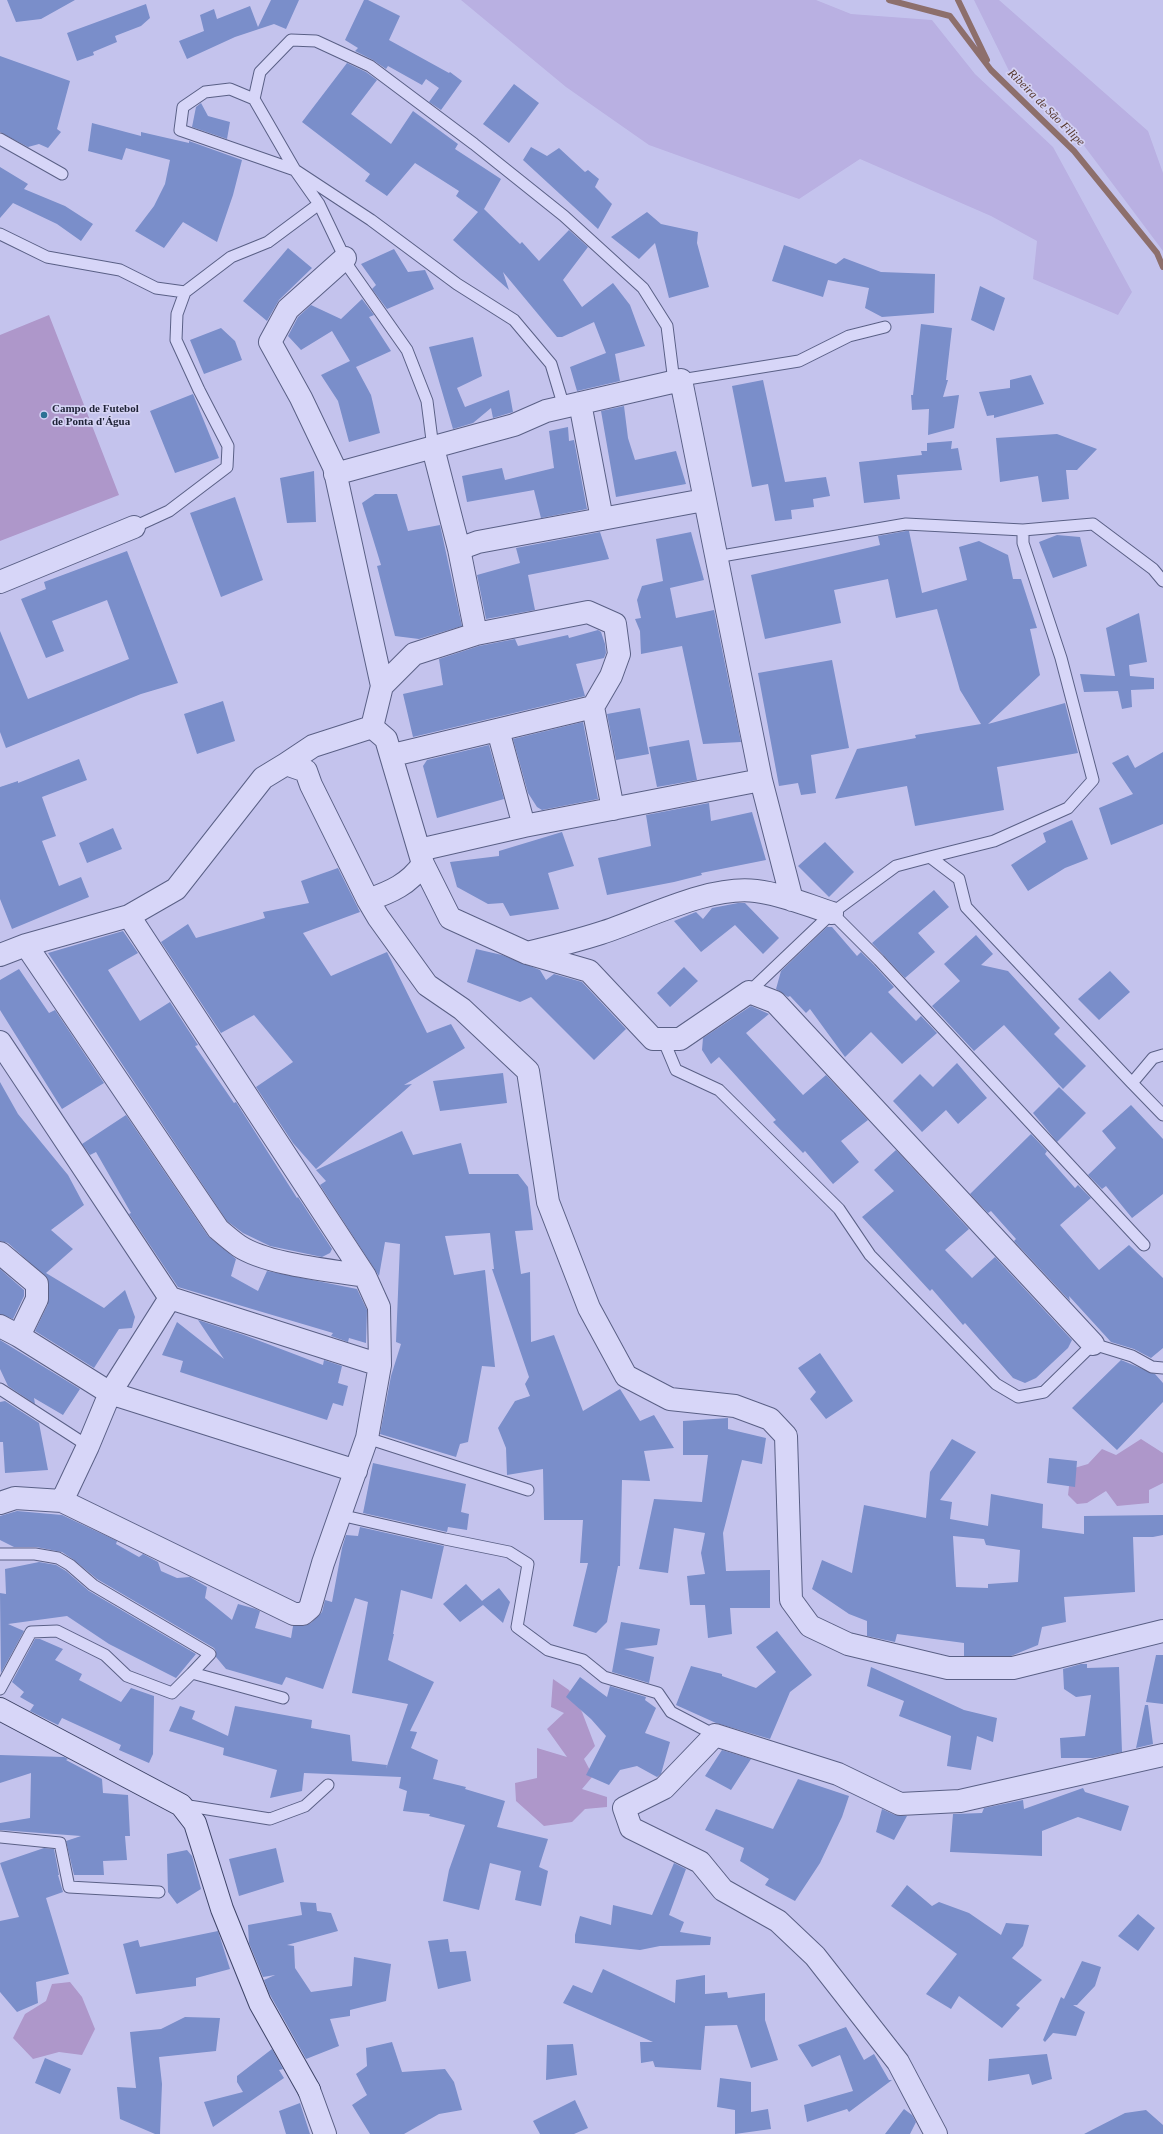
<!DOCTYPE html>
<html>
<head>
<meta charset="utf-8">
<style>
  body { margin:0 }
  canvas { display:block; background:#c4c3ed }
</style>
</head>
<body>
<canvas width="1163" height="2134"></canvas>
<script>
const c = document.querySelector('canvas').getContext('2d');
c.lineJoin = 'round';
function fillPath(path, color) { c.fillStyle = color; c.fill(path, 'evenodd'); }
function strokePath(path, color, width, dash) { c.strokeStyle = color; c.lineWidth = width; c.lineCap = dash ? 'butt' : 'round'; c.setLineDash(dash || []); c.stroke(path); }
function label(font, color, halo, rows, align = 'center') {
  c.font = font + ' Georgia,serif'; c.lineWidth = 3.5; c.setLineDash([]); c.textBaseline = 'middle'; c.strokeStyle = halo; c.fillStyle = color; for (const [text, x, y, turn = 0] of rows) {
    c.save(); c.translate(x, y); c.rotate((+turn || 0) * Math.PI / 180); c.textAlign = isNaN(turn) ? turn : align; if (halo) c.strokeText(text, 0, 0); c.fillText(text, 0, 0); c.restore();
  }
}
const farmland = new Path2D(`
  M461 0H816L851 14 932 20 975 74 1053 147 1132 292 1118 315 1033 279 1037 241 991 216 860 159 799 199 649 145 566 87Z
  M974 0H999L1148 131 1163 173V251L1061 115 1010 73Z`);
const green = new Path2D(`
  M49 315 119 495 0 541V335Z
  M1141 1439 1163 1453V1483L1149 1490V1503L1117 1506 1106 1491 1087 1503 1077 1504 1068 1495 1071 1469 1088 1464 1102 1449 1116 1455Z
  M553 1679 569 1690 582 1712 595 1746 584 1759 593 1776 582 1789 607 1797V1807L585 1809 572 1822 544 1826 516 1801 515 1783 537 1778V1748L567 1757 547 1729 564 1713 551 1707Z
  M70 1982 82 1997 95 2029 82 2055 59 2052 33 2059 13 2038 25 2014 46 2001 52 1984Z`);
const stream = new Path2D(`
  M889 0 950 16 991 70 1074 151 1157 253 1163 267
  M958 0 987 60`);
const building = new Path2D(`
  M7 0H75L41 19 16 22Z
  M271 0H299L286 29 274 24 235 37 187 59 179 41 204 31 200 15 214 9 217 19 250 6 258 27Z
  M364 0H368L400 16 389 40 449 73 450 72 462 81 441 110 429 102 439 88 426 79 422 85 388 66 386 69 373 60 355 51 358 48 345 40Z
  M146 4 150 18 141 26 115 36 117 42 93 52 94 55 77 61 67 33Z
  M0 56 70 81 57 129 61 132 48 148 39 144 28 147 0 132Z
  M347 63 366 72 377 80 351 114 391 144 413 111 458 144 455 149 501 179 484 209 520 244 522 242 539 261 569 230 588 247 563 280 582 307 613 283 630 305 645 346 615 354 620 381 577 391 570 367 606 353 594 322 562 337H557L503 272 509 290 453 240 478 212 456 196 459 191 415 163 387 196 365 181 370 174 302 122Z
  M514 84 539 103 509 143 483 124Z
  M201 103 208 116 230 122 227 139 192 127 196 107Z
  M92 123 141 136V132L189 143V141L242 160 233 195 217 242 183 222 164 248 135 231 154 206 165 184 170 160 126 148 122 160 88 151Z
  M531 147 547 156 559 148 585 172 588 170 599 179 595 187 612 204 598 229 523 160Z
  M0 167 28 184 24 189 65 206 93 224 81 241 57 224 13 203 0 218Z
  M647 212 661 224 698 232 697 243 709 287 669 298 655 243 639 259 611 237Z
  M784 245 836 264 844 258 881 272 935 274 934 313 882 317 865 308 869 288 828 280 823 297 772 281Z
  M288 248 312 268 279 300 267 321 243 301Z
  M394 249 408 272 425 270 434 289 387 309 372 289 376 285 361 264Z
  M980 286 1005 298 994 331 971 320Z
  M362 299 374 315 369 317 391 351 356 367 371 395 380 433 349 442 338 401 321 375 350 361 332 331 301 350 288 336 298 317 311 305 341 319Z
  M921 324 952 328 946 380H948L943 397 959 395 954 428 928 435 929 409 912 410 911 395H913Z
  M221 328 235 341 242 360 204 374 190 340Z
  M473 337 482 376 457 388 465 407 509 390 513 412 493 418 491 408 473 423 453 429 429 347Z
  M1031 375 1044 404 994 418V415L987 416 979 392 1010 388V380Z
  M763 380 785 482 826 477 830 496 813 499 814 507 791 510 792 519 775 521 768 484 752 487 732 386Z
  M193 394 219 458 175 473 150 411Z
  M624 406 628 438 635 460 676 451 686 484 616 497 601 411Z
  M568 427 569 441 574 440 587 509 541 518 534 490 467 502 462 476 502 468 505 480 554 468 549 431Z
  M1057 434 1097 449 1077 470H1066L1069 499 1042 502 1038 476 1000 482 996 438Z
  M952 441 951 449 958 448 962 470 897 475 900 499 864 503 859 462 922 455 921 451H927V443Z
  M314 471 316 522 287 523 280 478Z
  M375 494H397L408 531 440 525 462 626 419 639 395 636 377 566 381 565 362 503Z
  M235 497 263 580 221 597 190 513Z
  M906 531H909L922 593 967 580 959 547 979 541 1008 555 1013 579H1021L1037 628 1030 629 1040 675 988 724 1065 703 1078 753 997 767 1004 810 915 826 907 786 835 799 857 749 916 738 915 735 981 724 960 690 937 609 896 618 888 579 834 590 841 623 765 639 751 575 880 545 878 536Z
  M600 532 609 559 528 575 535 610 486 619 477 575 520 563 516 548Z
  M691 532 704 580 670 588 676 618 714 610 741 742 703 744 682 646 641 654 640 631 635 619 641 618 637 600 642 586 663 581 656 539Z
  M1057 535 1080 537 1087 566 1053 578 1039 542Z
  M127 551 178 683 141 694 6 748 0 732V631L28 699 129 659 107 600 52 621 64 651 46 658 21 599 46 589 44 582Z
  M1139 613 1147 662 1129 665 1130 676 1154 678V689L1131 690 1132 707 1122 709 1118 691 1084 692 1080 674 1115 676 1106 628Z
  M598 630 601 632 605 644 606 653 604 658 576 664 585 696 413 737 403 694 443 685 439 659 479 646 515 639 518 646 568 635 569 638Z
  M832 660 849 748 811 755 816 793 801 795 798 783 779 786 758 673Z
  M223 701 235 741 197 754 184 714Z
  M640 708 649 754 616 760 607 714Z
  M583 722 598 799 542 810 537 807 528 793 513 739Z
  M689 740 697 780 657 787 649 747Z
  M489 745 504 799 437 818 423 766 427 760Z
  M1163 752V824L1111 845 1099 808 1133 794 1112 763 1128 755 1135 768Z
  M79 759 87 780 42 797 56 836 42 841 59 886 81 877 89 897 12 929 0 899V787L18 781V783Z
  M709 803 711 821 752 812 766 860 701 873 702 875 674 882 607 895 598 858 651 846 646 815Z
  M1072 820 1088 859 1065 868 1028 891 1011 865 1046 842 1043 833Z
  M113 828 122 849 87 863 79 843Z
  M562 832 574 866 548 873 559 909 510 916 503 903 488 904 457 887 450 862 499 856V851Z
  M825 842 854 872 829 897 798 866Z
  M338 868 360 912 303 933 331 976 387 952 427 1033 451 1024 465 1048 404 1085 412 1084 316 1169 293 1143 256 1087 293 1062 254 1015 221 1033 161 942 188 924 196 938 265 918 263 912 309 903 301 881Z
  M934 890 949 907 918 933 935 952 905 978 872 943Z
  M738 903H745L779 938 763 954 735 925 701 952 674 921 696 912 703 919 712 908Z
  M827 927H832L857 956 861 952 874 965 894 987 888 992 916 1021 921 1016 937 1033 902 1064 871 1032 845 1057 810 1009 806 1013 790 996 788 997 776 989 781 971Z
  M123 931 138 953 108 970 140 1021 170 1002 198 1045 195 1046 234 1103 236 1102 297 1198 298 1197 332 1249 330 1253 322 1257 270 1246 243 1233 227 1221 48 953Z
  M976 935 993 954 981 965 1008 971 1060 1028 1054 1034 1086 1066 1063 1089 1004 1025 974 1051 932 1006 960 981 944 964Z
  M476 949 502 955 540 970 546 980 554 974 582 982 626 1029 594 1060 531 997 520 1002 467 982Z
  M684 967 698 981 670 1007 657 993Z
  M19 969 49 1013 55 1010 104 1083 62 1109 0 1010V980Z
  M1110 971 1130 992 1099 1020 1078 999Z
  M751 1006 769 1014 746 1033 803 1095 826 1075 868 1120 841 1141 859 1162 833 1184 805 1151 803 1153 773 1122 776 1120 719 1057 711 1064 702 1050 703 1038Z
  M957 1063 987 1098 958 1124 946 1110 922 1132 893 1101 920 1074 933 1087Z
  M503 1073 507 1103 440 1111 433 1081Z
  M0 1082 18 1114 68 1175 84 1205 51 1230 73 1249 46 1273 104 1308 125 1290 135 1317 132 1328 119 1329 94 1368 35 1331 48 1304V1279L8 1243 0 1241Z
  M1059 1087 1086 1113 1057 1142 1033 1113Z
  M1131 1105 1163 1139V1194L1132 1218 1106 1186 1102 1189 1088 1175 1116 1148 1102 1131Z
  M126 1115 208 1236 236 1259 231 1276 258 1291 267 1271 357 1289 367 1310 366 1343 349 1338 348 1342 331 1336 333 1333 178 1287 129 1214 131 1213 96 1152 90 1155 82 1144Z
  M402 1131 413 1155 461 1143 469 1174H518L528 1187 533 1230 515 1231 521 1274 530 1272 531 1342 554 1335 583 1411 620 1389 640 1421 654 1415 674 1448 644 1451 650 1481 622 1480 620 1566H618L607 1622 596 1633 573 1626 588 1563H580L583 1520H544L543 1469 507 1475 506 1448 498 1428 515 1401 530 1396 525 1384 529 1377 492 1269H494L490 1233 445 1236 454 1275 485 1270 495 1367 482 1366 468 1442 460 1444 456 1457 380 1434 391 1376 401 1344 396 1342 400 1244 385 1242 379 1276 320 1185 326 1181 316 1170Z
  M1031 1134 1047 1151 1045 1154 1075 1188 1078 1185 1091 1198 1060 1225 1099 1270 1129 1245 1163 1278V1348L1151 1358 1134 1349 1111 1342 1069 1296 1070 1301 1014 1241 1016 1239 991 1211 988 1213 970 1194Z
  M896 1150 969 1229 945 1250 972 1278 995 1257 1072 1340 1068 1348 1036 1378 1025 1383 1013 1378 965 1323 963 1325 932 1289 930 1291 862 1217 894 1191 874 1170Z
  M0 1269 24 1290V1296L13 1319 0 1314Z
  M198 1320 244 1335 323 1365 324 1360 342 1366 338 1383 348 1386 343 1406 333 1403 327 1420 180 1372 183 1361 162 1355 177 1322 224 1359Z
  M0 1340 80 1389 63 1415 34 1398 35 1404 8 1386 0 1369Z
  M820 1353 853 1401 826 1419 810 1399 816 1392 798 1368Z
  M1121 1360 1155 1374 1163 1383V1402L1117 1450 1072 1408Z
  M5 1401 39 1423 48 1470 5 1473 3 1442H0V1402Z
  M728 1418V1429L766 1438 762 1464 742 1460 723 1533 726 1571 770 1570V1608H730L732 1634 708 1638 705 1605H690L687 1576 705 1574 701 1553 705 1533 674 1528 668 1573 639 1569 654 1499 702 1502 708 1455H683V1421Z
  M952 1439 976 1452 940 1500 952 1502 950 1519 988 1526 991 1494 1043 1504 1042 1528 1084 1534V1516L1163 1515V1535L1153 1537H1133L1135 1592 1064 1597 1066 1622 1042 1627 1038 1645 1011 1656H964V1643L897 1634 895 1642 867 1636V1621L849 1614 812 1589 822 1560 852 1573 864 1505 926 1518 930 1472ZM953 1536 984 1539 986 1545 1020 1550 1018 1582 988 1584V1588L956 1587Z
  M1049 1458 1077 1461 1075 1487 1047 1483Z
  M373 1463 466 1484 461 1512 469 1514 467 1530 448 1527 447 1532 363 1513Z
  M17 1511 62 1515 117 1541 116 1544 139 1557 143 1554 158 1562 161 1571 177 1578 190 1577 207 1587 205 1598 232 1620 238 1604 256 1609 260 1611 255 1628 291 1638 293 1626H303L311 1623 322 1612 325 1600 332 1602 342 1548 346 1535 358 1536 360 1527 444 1546 432 1599 401 1590 393 1634H394L388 1660 434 1682 410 1731 417 1732 411 1748 438 1760 433 1779 466 1787 465 1789 505 1801 497 1827 548 1839 539 1867 548 1871 541 1906 515 1900 521 1871 490 1863 479 1910 443 1901 449 1870 465 1825 429 1816 430 1814 403 1811 407 1791 399 1788 401 1777 304 1773 302 1791 270 1798 277 1770 223 1755 224 1748 169 1731 180 1706 195 1711 192 1719 228 1736 235 1706 312 1720 311 1728 350 1735 352 1761 387 1765 386 1769 408 1704 352 1693 368 1602 355 1598 323 1689 286 1677 282 1685 226 1669 216 1657V1651L214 1648 97 1579 74 1560 62 1552 36 1547H14L0 1540V1516Z
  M39 1562 56 1565 66 1571 89 1591 196 1654 176 1678 109 1644 67 1616 8 1624 24 1631 1 1673 0 1593 6 1594 5 1569Z
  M466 1584 482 1601 499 1588 510 1602 503 1623 483 1605 460 1622 443 1604Z
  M621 1622 660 1629 657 1645 624 1649 654 1657 649 1683 612 1672Z
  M777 1631 812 1675 790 1692 770 1739 716 1723 676 1705 691 1666 722 1674V1676L756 1688 776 1672 756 1647Z
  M35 1639H40L63 1649 55 1660 82 1674 79 1680 121 1702 131 1688 154 1696 153 1754 149 1763 119 1750 121 1745 62 1718 58 1725 30 1711 34 1705 20 1697 24 1692 12 1682Z
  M1156 1655H1163V1704L1146 1702Z
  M1081 1664H1087V1668L1119 1667 1122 1752 1093 1758H1061L1060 1738 1085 1736 1091 1695 1076 1697 1064 1689 1063 1669Z
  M871 1667 964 1710 997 1718 993 1742 977 1736 971 1770 947 1766 951 1736 899 1716 904 1701 867 1686Z
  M580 1677 607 1697 610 1686 646 1697 645 1700 656 1708 645 1733 670 1742 661 1774 657 1777 637 1766 620 1770 609 1785 586 1775 606 1736 591 1719 566 1697Z
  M1145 1705H1148L1153 1744 1136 1748Z
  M722 1750 751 1759 731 1790 705 1776Z
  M0 1755 64 1757 68 1759 66 1760 102 1779 103 1793 128 1795 130 1836H125L127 1860 103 1861 104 1875H74L66 1841 81 1836 0 1830V1823L30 1818 31 1773 0 1783Z
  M798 1779 849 1796 842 1817 820 1863 795 1901 765 1885 769 1879 740 1861 744 1848 705 1830 716 1809 773 1829Z
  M1083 1788 1085 1792 1129 1806 1121 1831 1078 1817 1042 1831V1856L950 1852 953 1814 982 1813 984 1808 1023 1800 1024 1809Z
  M882 1809 895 1815 907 1816 894 1840 876 1832Z
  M44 1848 54 1849 59 1875H58L63 1892 46 1898 69 1974 36 1982 38 2003 17 2012 0 1992V1921L19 1917 0 1863Z
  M276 1848 284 1882 239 1896 229 1859Z
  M187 1850 192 1856 201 1889 177 1904 168 1892 167 1854Z
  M674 1863 686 1869 669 1915 684 1922 680 1932 711 1937 710 1945 660 1946 640 1950 575 1943V1935L580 1916 611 1925 613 1905 652 1915Z
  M907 1885 932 1906 939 1902 969 1913 1001 1935 1006 1923 1029 1925 1023 1946 1012 1958 1042 1980 1016 2005 1020 2008 1002 2028 959 1996 951 2009 926 1994 957 1954 891 1906Z
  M300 1902 316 1903 317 1911 331 1913 338 1931 287 1945 294 1946 295 1968 311 1992 352 1986 354 1957 391 1964 386 2001 350 2010V2016L330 2019 339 2046 306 2059 269 1993 264 1980 275 1975 263 1977 249 1943 248 1925 302 1915Z
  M1138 1914 1155 1928 1138 1951 1118 1936Z
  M218 1931 230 1969 196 1978V1986L136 1994 123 1944 138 1940 140 1947Z
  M448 1939 450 1952 466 1951 471 1981 438 1989 428 1941Z
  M1082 1961 1101 1967 1095 1986 1077 2005H1073L1085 2012 1076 2036 1053 2033 1045 2042 1043 2040 1061 1997 1064 1999Z
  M603 1969 675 2003 676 1980 705 1975V1994L727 1992 728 1998 765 1993V2020L778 2060 751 2068 737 2025 705 2026 701 2070 655 2067 653 2061 641 2063 640 2042H653L563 2003 573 1985 592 1993Z
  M185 2017 220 2018 216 2051 159 2057 162 2084 160 2134H155L120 2119 117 2087 136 2088 130 2032 161 2029Z
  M846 2027 864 2060 874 2054 889 2080H892L849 2112 847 2109 807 2122 804 2105 853 2091 840 2055 812 2067 798 2045Z
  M392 2042 402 2072 445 2069 454 2082 462 2110 439 2114 404 2134H370L352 2105 367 2095 356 2074 367 2066 366 2048Z
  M573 2044 577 2075 546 2080 547 2045Z
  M272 2049 283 2069 279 2070 284 2078 213 2127 204 2102 243 2092 237 2082V2076Z
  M1047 2054 1052 2079 1032 2085 1029 2074 988 2081 989 2059Z
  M45 2058 71 2069 60 2094 35 2083Z
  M720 2078 751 2082V2112L768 2109 771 2129 735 2134V2110L717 2107Z
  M575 2100 588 2128 574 2134H540L533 2121Z
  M300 2103 310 2134H286L279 2111Z
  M904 2109 912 2115 916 2122 910 2134H885Z
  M1146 2110 1163 2125V2134H1084L1125 2113Z`);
const lane = new Path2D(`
  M254 99 260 72 291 40 316 41 370 66 474 144 564 216 643 288 667 326 674 382
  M0 139 62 174
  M319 204 295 170 254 99 230 89 205 92 183 107 180 130 295 170 371 220 457 284 514 320 551 364 564 407
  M0 234 47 257 120 270 156 288 185 292
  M681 380 799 361 849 336 885 327
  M134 527 169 511 227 467 228 446 199 390 176 340 177 314 185 292 231 257 268 242 319 204 350 269 407 350 427 401 433 448
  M716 557 906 524 1023 530
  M930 857 994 841 1068 808 1093 780 1061 658 1023 543V530L1093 524 1153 569 1163 581
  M832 913 879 960 1144 1245
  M749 992 832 913 896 866 930 857 959 879 966 907 1132 1083 1153 1058 1163 1055
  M663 1039 676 1070 719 1090 839 1209 870 1255 996 1384 1018 1397 1044 1392 1093 1344 1132 1356 1152 1367 1163 1368
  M1132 1083 1163 1115
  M0 1389 88 1446
  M367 1438 528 1490
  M340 1515 445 1539 509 1552 528 1564 517 1627 548 1650 583 1660 604 1677 658 1693 671 1712 715 1735
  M0 1554H35L58 1558 70 1565 93 1585 210 1654 192 1673
  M0 1689 31 1632 57 1631 105 1655 127 1676 172 1693 192 1673 283 1698
  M183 1805 270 1819 305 1806 328 1785
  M0 1837 60 1843 69 1887 159 1892`);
const street = new Path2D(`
  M345 258 288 309 270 342 301 398 334 467 382 686
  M580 403 602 519
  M433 448 459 549
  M335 474 514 425 546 411 681 380 761 780 524 826 419 850
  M0 582 134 527
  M476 634 588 612 615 624 619 654 611 676 593 707 613 809
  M372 727 382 686 414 654 476 634 459 549 478 542 704 500
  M498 730 524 826
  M393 755 593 707
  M286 764 313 746 372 727 386 739 423 864 450 918 527 953 589 971 653 1039H680L749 992 775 1002 1093 1344
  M761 780 792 900
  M368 900C391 892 409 884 423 864
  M26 945 218 1229C225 1235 232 1241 239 1246 268 1265 331 1270 365 1276
  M527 953C552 947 576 941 601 933 645 919 709 885 756 891 782 894 807 905 832 913
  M0 955 26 945 129 916 176 889 263 778 286 764 306 771 311 785 368 900 378 917 427 985 462 1009 528 1071 548 1202 589 1308 626 1376 670 1399 735 1406 770 1419 786 1436 791 1600 810 1626 848 1644 948 1668H1013L1163 1631
  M0 1042 170 1298 380 1365
  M0 1253 37 1284V1299L19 1336
  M0 1326 19 1336 110 1393 356 1471
  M62 1501 88 1446 110 1393 170 1298
  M0 1503 15 1498 62 1501 294 1614H303L310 1608 323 1563 367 1438 380 1365 379 1307 365 1276 129 916
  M309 2090 325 2134
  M936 2134 898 2062 815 1956 778 1921 723 1890 700 1862 631 1828 624 1808 664 1788 715 1735 838 1774 900 1804 960 1801 1163 1755`);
const secondary = new Path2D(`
  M0 1709 181 1805 195 1823 222 1909 260 2003 309 2090`);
const markers = [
  [44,415,4,"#2c7193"]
];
const poiNames = [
  ["Campo de Futebol",52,409],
  ["de Ponta d'Água",52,422]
];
const waterNames = [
  ["Ribeira de São Filipe",1046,108,45]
];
fillPath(farmland, '#b9b0e2');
fillPath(green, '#ae97ca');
strokePath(stream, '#8d6f6c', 6);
fillPath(building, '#7a8eca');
strokePath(lane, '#5a6086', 13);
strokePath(street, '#5a6086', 24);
strokePath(secondary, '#3e4468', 24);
strokePath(lane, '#d7d6f8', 11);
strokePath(street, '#d7d6f8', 22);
strokePath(secondary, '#d7d6f8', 22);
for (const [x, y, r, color] of markers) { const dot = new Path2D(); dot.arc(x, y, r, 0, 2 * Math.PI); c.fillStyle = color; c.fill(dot); strokePath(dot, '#d4d2f4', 1.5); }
label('bold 11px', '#1e2236', '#d4d2f4', poiNames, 'left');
label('italic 12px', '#56382e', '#d4d2f4', waterNames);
</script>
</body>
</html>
